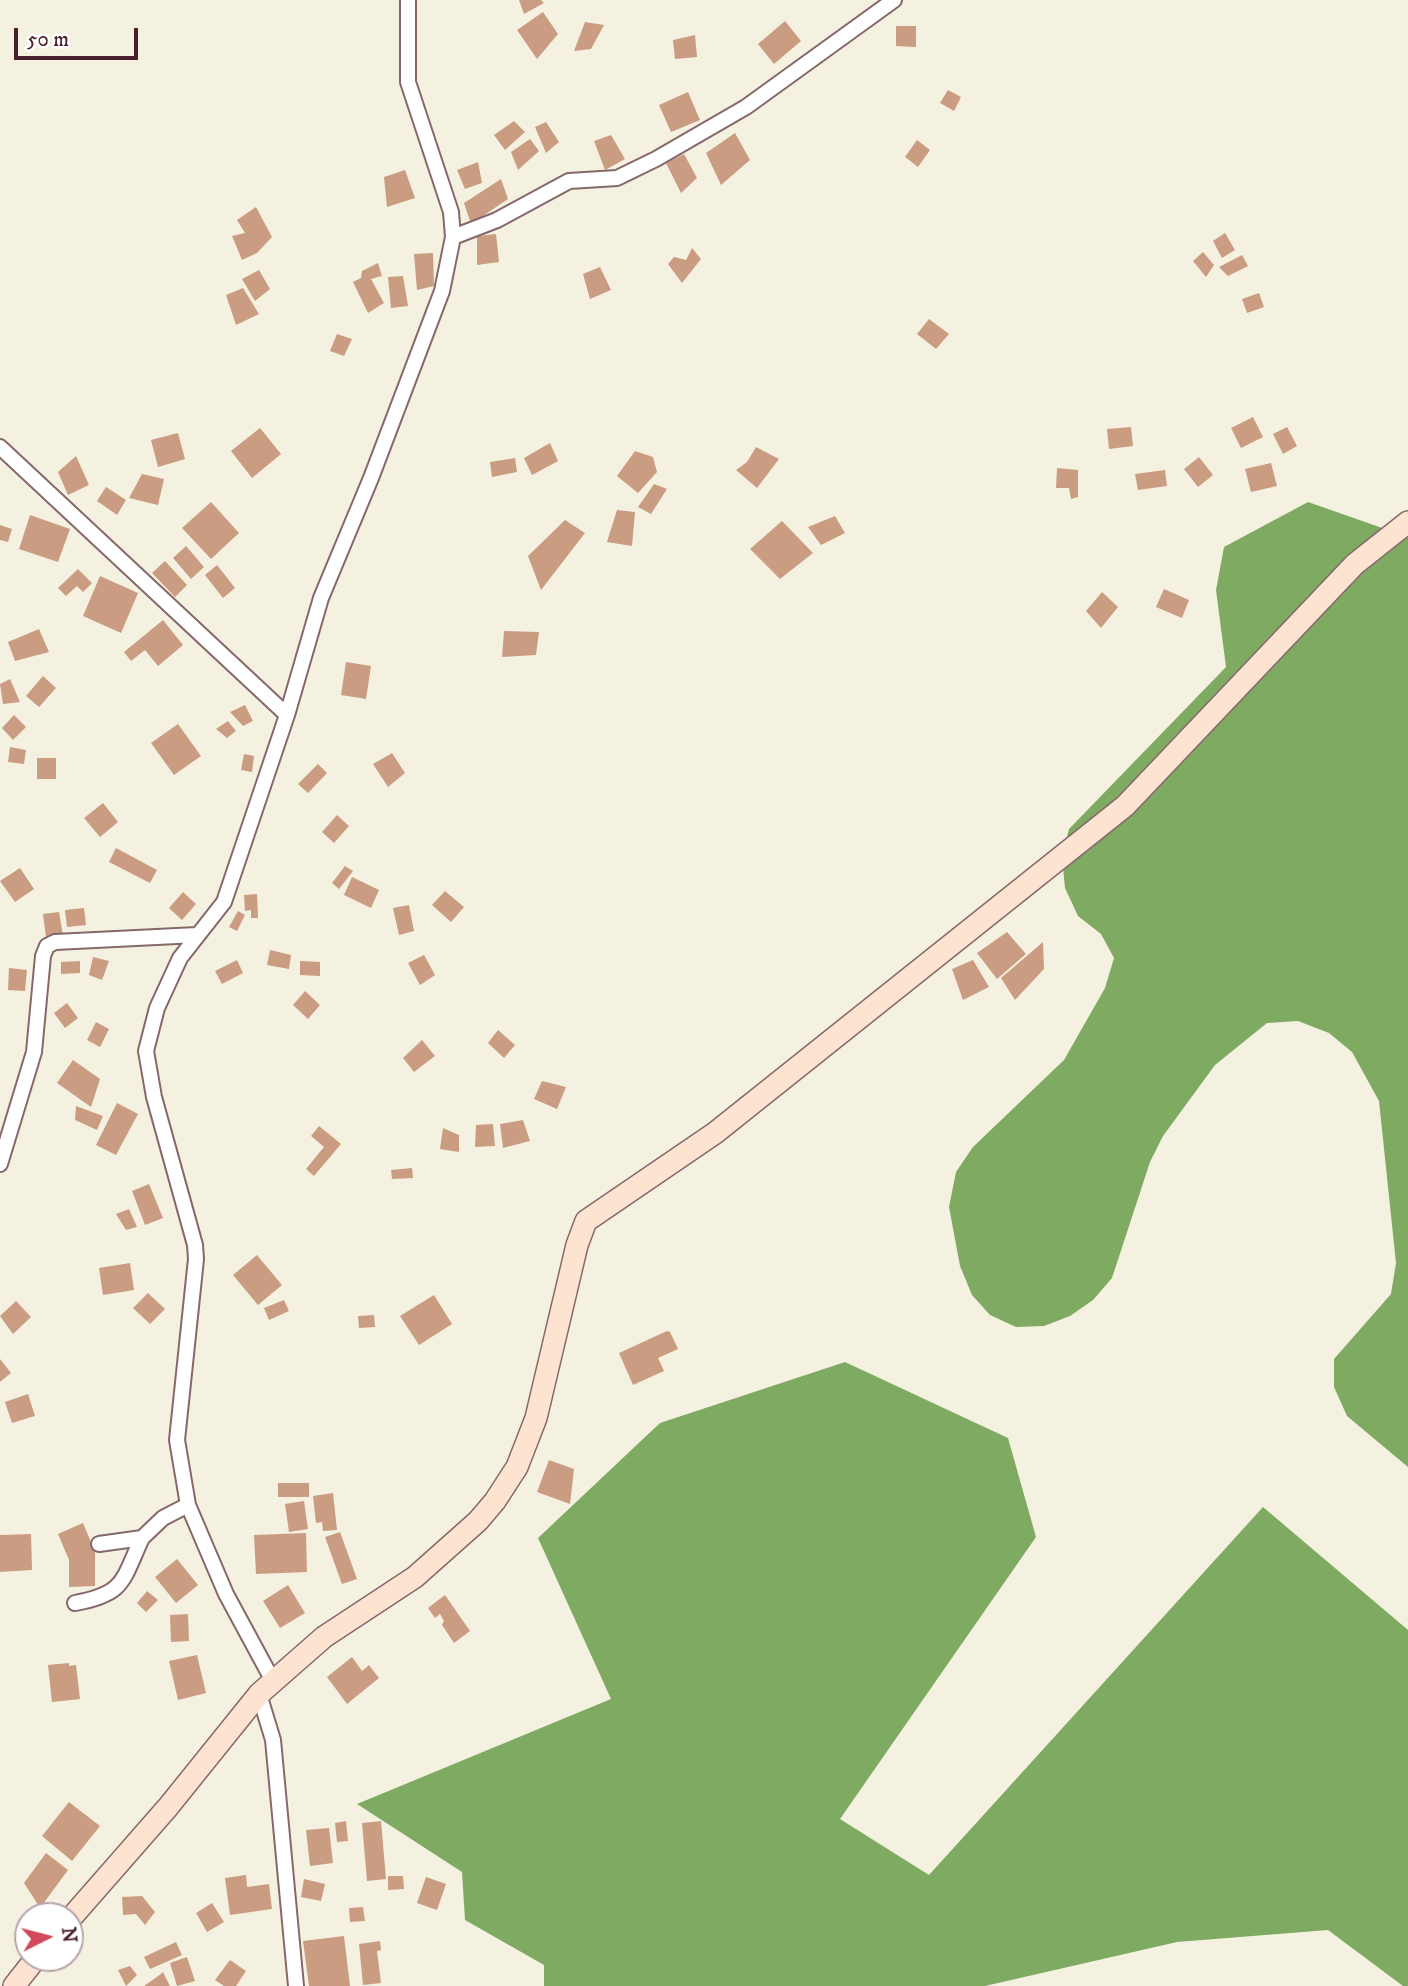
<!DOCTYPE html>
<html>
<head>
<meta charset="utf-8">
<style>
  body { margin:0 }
  #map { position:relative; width:1408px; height:1986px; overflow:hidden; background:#f5f1e1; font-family:"IM FELL DW Pica",serif }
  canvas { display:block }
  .north { position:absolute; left:14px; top:1902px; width:70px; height:70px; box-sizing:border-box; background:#fff; border:2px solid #b7a5aa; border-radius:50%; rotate:84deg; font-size:19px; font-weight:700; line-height:28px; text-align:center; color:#4a1f2b }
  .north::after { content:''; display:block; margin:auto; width:24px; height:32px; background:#d1495b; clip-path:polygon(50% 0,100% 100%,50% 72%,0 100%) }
  .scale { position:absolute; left:14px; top:28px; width:124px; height:32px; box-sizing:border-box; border:4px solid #4a1f2b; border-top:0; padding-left:9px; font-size:21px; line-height:24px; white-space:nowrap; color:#4a1f2b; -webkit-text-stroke:5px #fff; paint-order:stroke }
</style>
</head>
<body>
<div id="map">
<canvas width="1408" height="1986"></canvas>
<div class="north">N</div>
<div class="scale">50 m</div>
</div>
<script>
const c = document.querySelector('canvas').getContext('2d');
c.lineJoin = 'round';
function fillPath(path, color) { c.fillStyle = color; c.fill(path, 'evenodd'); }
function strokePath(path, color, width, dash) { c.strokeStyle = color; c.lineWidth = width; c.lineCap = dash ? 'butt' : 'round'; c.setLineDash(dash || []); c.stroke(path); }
const forest = new Path2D(`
  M1308 502 1408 537V1467L1347 1416 1334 1387V1359L1391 1294 1396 1263 1379 1101 1352 1052 1329 1033 1298 1021 1267 1023 1215 1065 1163 1136 1150 1162 1112 1278 1093 1300 1070 1316 1044 1326 1016 1327 990 1315 972 1295 960 1266 949 1207 956 1172 973 1147 1064 1060 1105 988 1114 958 1101 934 1078 916 1065 888 1062 857 1069 829 1226 667 1216 590 1224 547Z
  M845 1362 1008 1438 1036 1537 840 1819 929 1875 1263 1507 1408 1630V1986H1403L1328 1930 1177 1942 985 1986H544V1965L465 1920 462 1872 357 1804 611 1699 538 1538 660 1423Z`);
const building = new Path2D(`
  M519 0H541L544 3 524 14Z
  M543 12 558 34 537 59 517 30Z
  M785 21 801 41 774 64 758 44Z
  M585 22 604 25 591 49 574 51Z
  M896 26H916V47L896 46Z
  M695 35 697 57 675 59 673 40Z
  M948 90 961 97 954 111 940 103Z
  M688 92 700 120 671 132 659 105Z
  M514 121 525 132 505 150 494 135Z
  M546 122 559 142 546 153 535 127Z
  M735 133 750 160 721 185 706 153Z
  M611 135 625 159 605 170 594 141Z
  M530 139 539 151 518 170 511 152Z
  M917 140 930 150 918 167 905 157Z
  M684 154 697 178 681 193 666 163Z
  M478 162 482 183 465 189 457 170Z
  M405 170 415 198 387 207 384 177Z
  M501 179 508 199 471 224 464 203Z
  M256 207 272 237 257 253 242 260 232 236 245 233 237 220Z
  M1225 233 1235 250 1222 258 1213 241Z
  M496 234 499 262 477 265V236Z
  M692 248 701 259 682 283 668 264 674 257 686 260Z
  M1203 252 1214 265 1206 277 1193 261Z
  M433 253 434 286 417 290 414 254Z
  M1242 255 1248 266 1228 276 1219 267Z
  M378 263 382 276 371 279 384 303 368 313 353 282 361 278 362 271Z
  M600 267 611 290 590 299 583 274Z
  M259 270 270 289 255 301 242 279Z
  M403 276 408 306 391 308 388 277Z
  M243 288 259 314 236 325 226 295Z
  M1259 293 1264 307 1247 313 1242 299Z
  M929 319 949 334 936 349 917 334Z
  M337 334 352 339 344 356 330 351Z
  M1253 417 1263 437 1241 448 1231 428Z
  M1131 427 1133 446 1109 449 1107 429Z
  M1287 427 1297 446 1283 454 1273 434Z
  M260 428 281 454 252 478 231 451Z
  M178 433 185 459 158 467 151 440Z
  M550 443 558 461 532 475 524 458Z
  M756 447 779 459 757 488 736 470 747 462Z
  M635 451 653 457 657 472 638 493 617 476Z
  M76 456 89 485 68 495 58 472Z
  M1199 457 1213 475 1198 487 1184 469Z
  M515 458 517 472 492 477 490 462Z
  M1271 463 1277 486 1251 492 1245 469Z
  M1057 468 1078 470V497L1071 499 1069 488H1056Z
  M1165 470 1167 486 1138 490 1135 474Z
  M142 474 164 479 158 505 129 498Z
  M654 484 667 489 651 514 638 507Z
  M106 487 126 500 117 515 97 501Z
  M211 502 239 533 211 559 182 528Z
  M617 510 635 512 632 546 607 542Z
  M30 515 70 529 58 562 19 549Z
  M835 516 845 533 821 545 808 527Z
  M565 520 585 533 541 590 528 556Z
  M782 521 813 553 780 579 750 549Z
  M0 525 12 529 8 542 0 540Z
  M186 546 204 567 191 579 173 558Z
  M165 561 187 585 175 597 152 573Z
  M217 565 235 588 223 598 205 575Z
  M78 569 92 583 83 592 77 586 66 596 58 588Z
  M100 576 138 593 121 633 83 616Z
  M1164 589 1189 600 1182 618 1156 607Z
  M1102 592 1118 607 1101 628 1086 611Z
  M163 620 183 645 158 666 145 650 131 661 124 652Z
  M39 629 49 652 15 661 8 642Z
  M504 631 539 632 536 655 502 657Z
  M346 662 371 666 366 699 341 695Z
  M43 676 56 688 39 707 26 696Z
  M10 679 20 702 3 704 0 684Z
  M245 705 253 721 243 726 230 712Z
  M14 715 26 727 13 740 2 728Z
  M228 721 236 731 227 738 216 729Z
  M178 724 201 756 174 775 151 743Z
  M10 747 26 750 24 764 8 762Z
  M392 753 405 773 388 787 373 764Z
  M244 754 254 756 252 772 241 770Z
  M37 758H56V779H37Z
  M318 764 327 773 308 793 298 784Z
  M103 803 118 822 100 837 84 818Z
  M337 815 349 826 334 843 322 832Z
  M116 848 157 870 150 883 109 862Z
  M345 866 353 871 339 889 332 883Z
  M20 868 34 889 15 902 0 881Z
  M352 877 379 890 371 908 344 895Z
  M445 891 464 907 451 922 432 905Z
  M183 892 196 904 182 920 169 908Z
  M257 894 258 918H251V910L245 911 244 895Z
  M409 905 414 931 399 935 393 908Z
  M84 908 86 925 67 927 65 910Z
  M238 911 245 915 237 931 229 927Z
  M59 912 63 935 46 938 43 914Z
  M1007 932 1026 954 997 979 977 953Z
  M1043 942 1044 969 1015 1000 1001 978Z
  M270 950 291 955 289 969 267 965Z
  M424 955 435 975 420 985 408 963Z
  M93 957 109 961 102 980 89 975Z
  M237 960 243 973 222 984 215 971Z
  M973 960 989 987 963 1000 952 969Z
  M80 961V973L61 974V962Z
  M300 961 320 962V976L300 975Z
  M9 968 27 970 25 991 8 990Z
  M305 991 320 1005 308 1019 293 1005Z
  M67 1003 78 1018 65 1028 54 1013Z
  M96 1022 109 1029 100 1047 87 1040Z
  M498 1030 515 1045 504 1058 488 1043Z
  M422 1040 435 1056 414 1072 403 1058Z
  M73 1060 100 1079 91 1107 57 1083Z
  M542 1081 566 1087 557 1109 534 1099Z
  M117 1103 138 1114 116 1155 96 1145Z
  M76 1106 103 1116 97 1130 75 1120Z
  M523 1120 530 1141 503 1148 500 1124Z
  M493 1124 495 1146 475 1147 476 1125Z
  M319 1126 341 1144 314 1176 306 1169 324 1147 311 1136Z
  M443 1128 459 1135V1152L440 1149Z
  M412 1168 413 1178 392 1179 391 1170Z
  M149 1184 163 1218 145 1225 132 1191Z
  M129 1209 137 1227 126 1230 116 1214Z
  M257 1255 282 1285 258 1305 233 1275Z
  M130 1263 134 1290 103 1295 99 1268Z
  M148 1293 165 1309 150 1324 133 1308Z
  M434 1295 452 1324 419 1345 400 1316Z
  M284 1300 289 1311 269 1320 264 1308Z
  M16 1301 31 1317 13 1334 0 1316Z
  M374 1315 375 1327 359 1328 358 1316Z
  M667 1331 670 1332 678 1349 658 1358 664 1371 633 1385 619 1353Z
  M0 1359 11 1373 0 1382Z
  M28 1394 35 1416 12 1423 5 1402Z
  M549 1460 574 1469 570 1504 537 1492Z
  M278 1483H309V1497H278Z
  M333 1493 337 1530 323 1531 322 1522 316 1523 313 1496Z
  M304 1501 308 1529 289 1532 285 1504Z
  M83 1523 95 1552V1586L69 1587V1560L58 1534Z
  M340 1532 357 1579 342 1584 325 1537Z
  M306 1533 307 1572 256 1574 254 1535Z
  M31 1534 32 1570 0 1572V1535Z
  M177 1559 198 1585 176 1603 155 1577Z
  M288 1585 305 1613 280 1628 263 1601Z
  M147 1591 158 1600 146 1612 137 1603Z
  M445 1595 470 1631 454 1643 442 1625 444 1621 440 1614 435 1618 428 1608Z
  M188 1614 189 1641 171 1642 170 1615Z
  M197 1655 206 1693 178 1700 169 1661Z
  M352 1657 362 1671 369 1665 379 1678 347 1704 327 1677Z
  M69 1663V1666L76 1665 80 1699 52 1702 48 1665Z
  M69 1802 100 1826 72 1861 42 1836Z
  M346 1821 348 1841 337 1842 335 1823Z
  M381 1821 386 1879 367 1881 362 1823Z
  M329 1828 333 1863 310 1866 306 1830Z
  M46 1853 68 1870 40 1908 24 1883Z
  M246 1875 247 1887 269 1884 272 1909 230 1915 225 1878Z
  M388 1876H403L404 1889 388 1890Z
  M426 1877 446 1884 437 1910 417 1903Z
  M304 1879 325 1884 321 1901 301 1897Z
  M142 1896 155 1912 145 1925 136 1914 123 1915 122 1897Z
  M212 1903 224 1922 207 1932 196 1913Z
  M363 1907 365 1921 350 1922 349 1908Z
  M344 1936 350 1986H309L303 1941Z
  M380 1941 381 1950 377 1951 381 1983 363 1985 359 1944Z
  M176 1942 182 1955 150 1969 144 1957Z
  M187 1957 195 1981 177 1986 170 1963Z
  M230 1960 246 1971 236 1986H224L215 1980Z
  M130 1966 137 1975 126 1986 118 1970Z
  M163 1972 170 1986H144L161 1974Z`);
const minor = new Path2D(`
  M453 237 497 220 569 181 617 178 656 159 746 107 894 0
  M0 447 287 715
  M0 1164 34 1052 43 956 47 946 55 942 197 935
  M99 1544 142 1538 163 1518 188 1505
  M75 1603C125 1594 122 1581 142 1538
  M273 1681 226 1594 188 1505 177 1440 196 1259 195 1245 154 1097 146 1051 157 1008 180 958 224 902 287 715 321 598 371 478 442 291 453 237 451 212 408 82V0
  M259 1694 273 1740 296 1986`);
const secondary = new Path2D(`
  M70 1919 168 1807 259 1694 324 1637 415 1577 478 1521 495 1501 517 1467 536 1418 577 1245 586 1221 715 1133 1125 806 1355 564 1408 522
  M14 1986 36 1958`);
fillPath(forest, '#7eaa62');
fillPath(building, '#ca9c82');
strokePath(minor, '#86686b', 18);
strokePath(secondary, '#86686b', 24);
strokePath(minor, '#fff', 14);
strokePath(secondary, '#fde4d1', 21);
</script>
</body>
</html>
